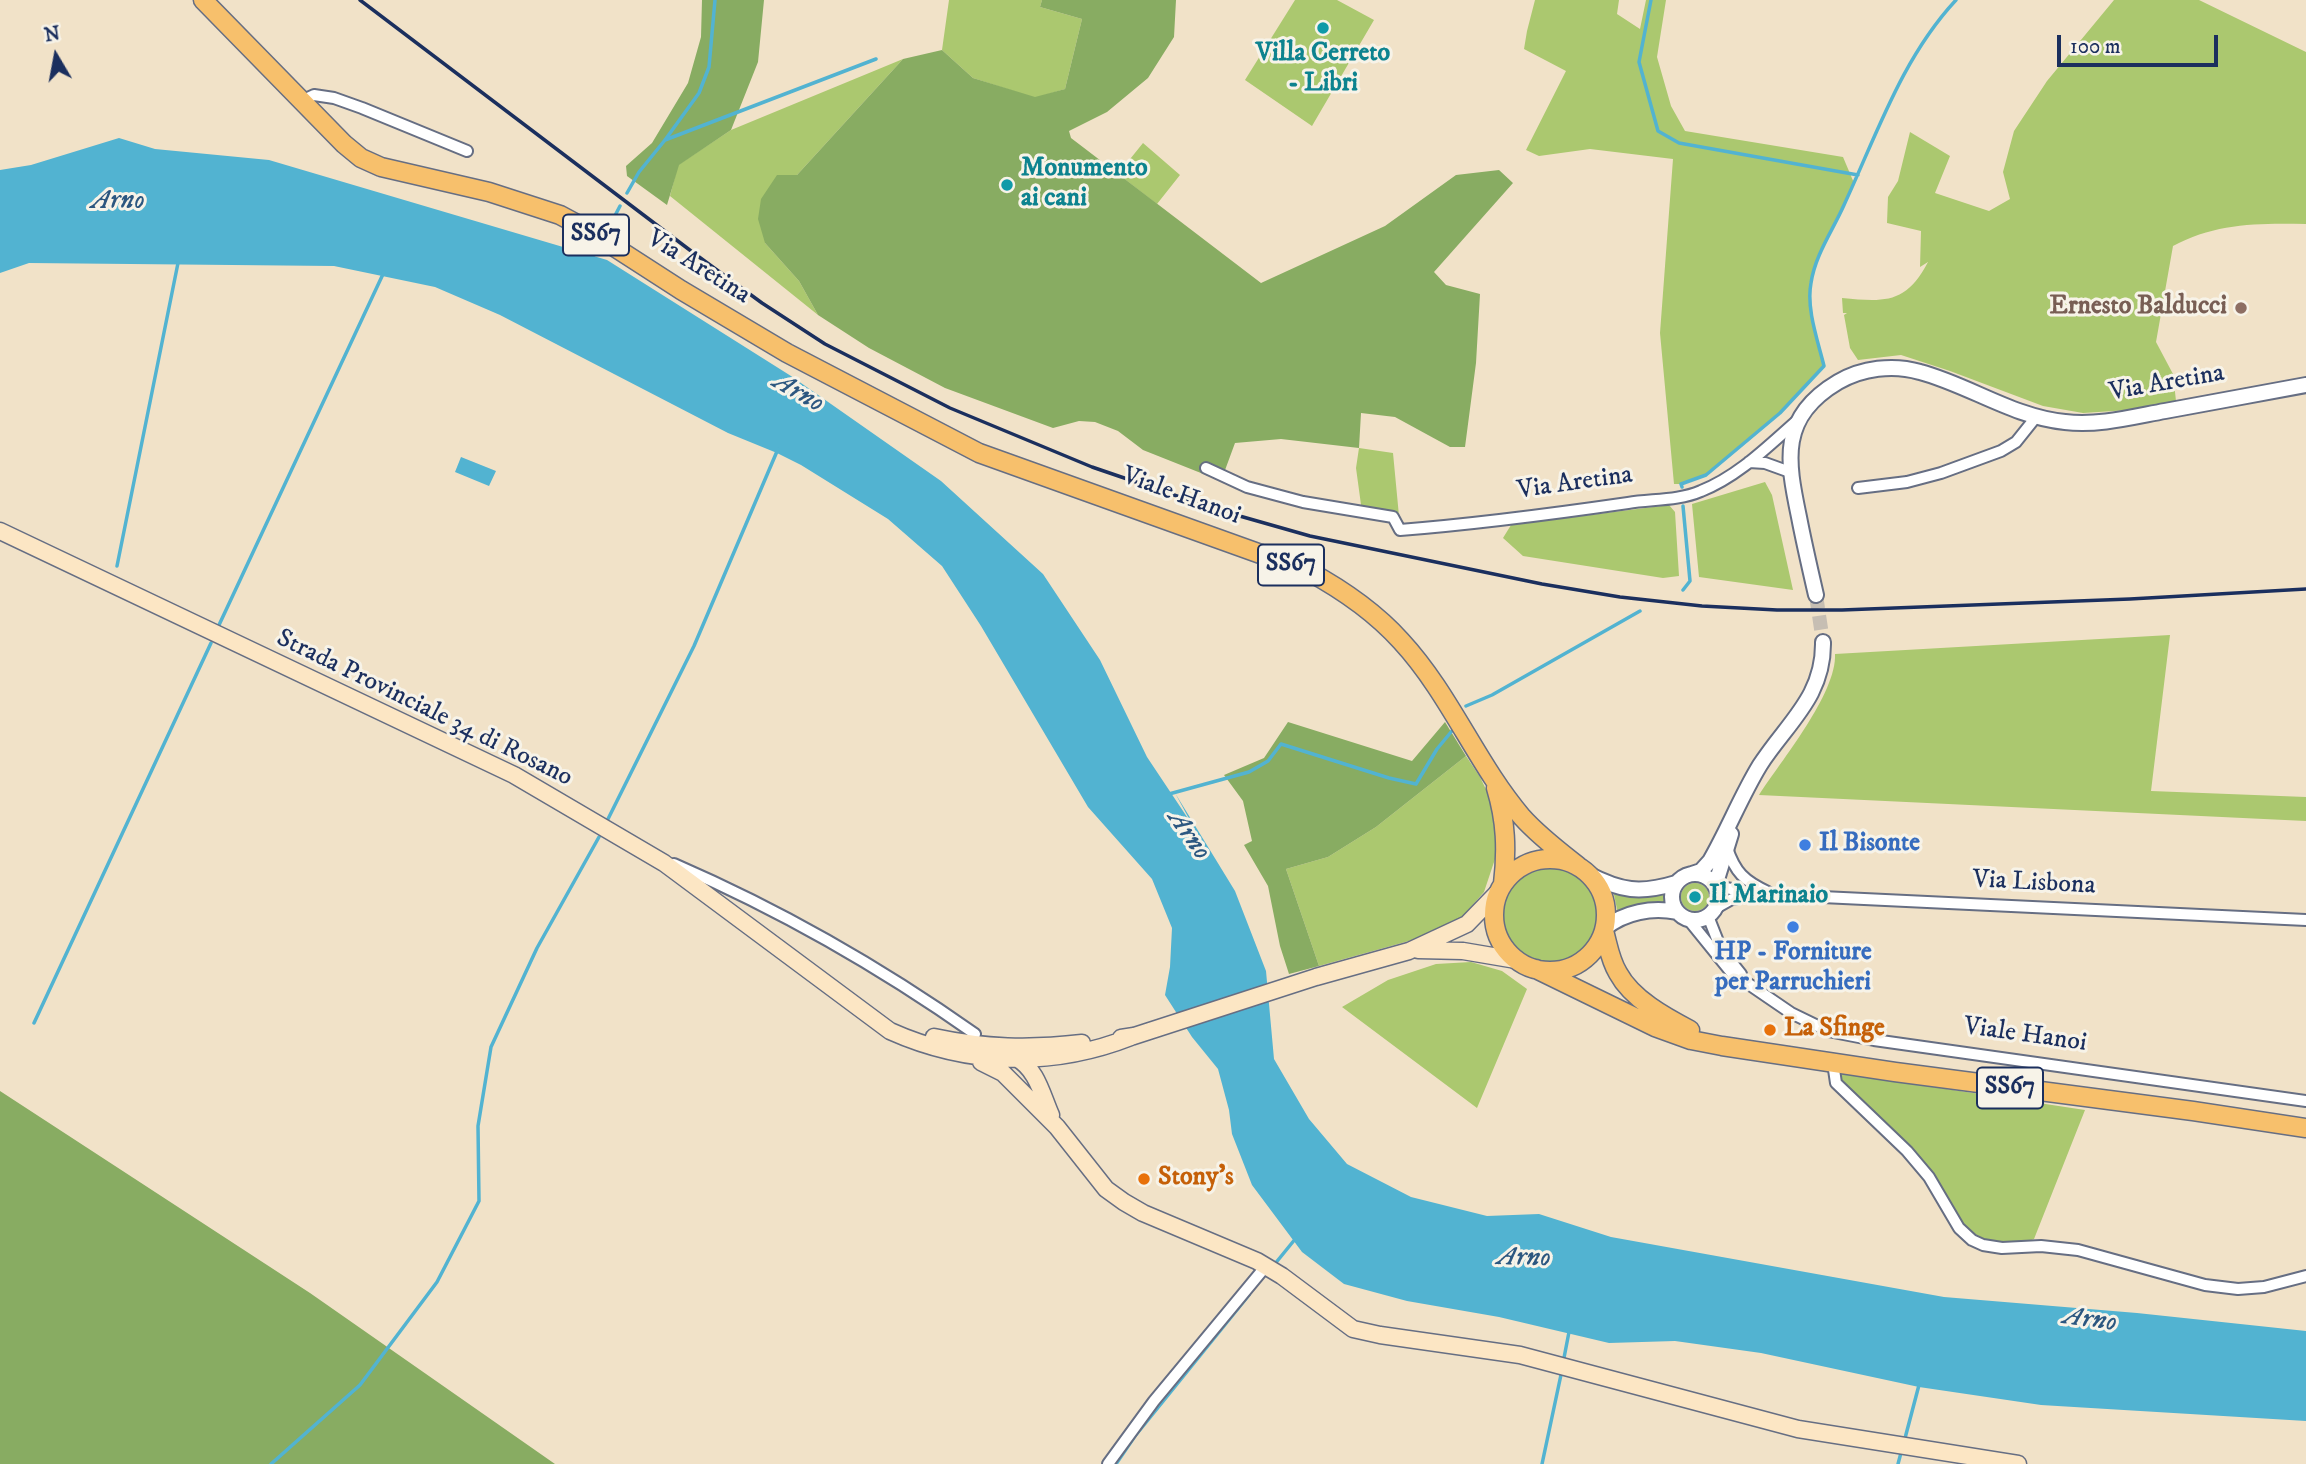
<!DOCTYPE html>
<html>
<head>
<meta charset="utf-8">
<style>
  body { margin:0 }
  #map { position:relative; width:2306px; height:1464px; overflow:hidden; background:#f1e2c8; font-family:"IM FELL DW Pica",serif }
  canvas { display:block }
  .north { position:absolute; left:21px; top:21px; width:70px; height:70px; -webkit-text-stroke:5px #f7f3e8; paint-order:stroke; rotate:350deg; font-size:19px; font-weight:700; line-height:28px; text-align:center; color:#1b2f5e }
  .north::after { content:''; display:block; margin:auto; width:24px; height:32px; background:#1b2f5e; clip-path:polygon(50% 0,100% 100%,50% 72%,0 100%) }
  .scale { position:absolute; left:2057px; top:35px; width:161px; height:32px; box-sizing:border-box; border:4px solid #1b2f5e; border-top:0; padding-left:9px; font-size:21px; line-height:24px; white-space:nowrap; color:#1b2f5e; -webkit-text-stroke:5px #f7f3e8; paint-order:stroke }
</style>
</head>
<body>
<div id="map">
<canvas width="2306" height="1464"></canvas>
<div class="north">N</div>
<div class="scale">100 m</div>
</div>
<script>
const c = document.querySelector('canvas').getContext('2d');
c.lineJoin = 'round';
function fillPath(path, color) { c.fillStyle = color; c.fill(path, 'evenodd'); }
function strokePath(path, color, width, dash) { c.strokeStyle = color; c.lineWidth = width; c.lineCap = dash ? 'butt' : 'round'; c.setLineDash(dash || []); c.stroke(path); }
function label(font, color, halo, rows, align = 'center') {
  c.font = font + ' "IM FELL DW Pica",serif'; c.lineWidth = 6; c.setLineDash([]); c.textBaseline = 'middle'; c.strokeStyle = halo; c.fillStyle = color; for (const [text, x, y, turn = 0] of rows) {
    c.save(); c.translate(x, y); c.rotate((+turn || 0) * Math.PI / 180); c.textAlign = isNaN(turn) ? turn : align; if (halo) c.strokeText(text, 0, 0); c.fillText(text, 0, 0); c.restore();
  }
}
const green = new Path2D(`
  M949 0H1042L1040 7 1082 19 1065 89 1035 98 973 78 942 50Z
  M1295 0H1337L1374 20 1312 126 1245 80Z
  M1535 0H1619L1617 14 1640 29 1646 0H1666L1657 57 1671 106 1685 131 1843 157 1854 183C1840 214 1809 263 1810 296 1811 319 1819 344 1824 366L1780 413 1706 475 1681 484H1674L1660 333 1673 159 1590 149 1539 156 1526 150 1566 71 1524 49 1527 31Z
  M2114 0H2199L2306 52V224C2259 223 2215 223 2173 246L2156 342 2173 374 2176 401 2129 410 2083 413 2043 406 1950 371 1901 355 1858 360 1850 348 1844 315 1847 313H1843L1842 298C1885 302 1906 304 1928 262L1920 267 1921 231 1887 223 1888 197 1898 181 1910 132 1950 156 1935 193 1989 211 2010 199 2003 172 2014 131 2047 81Z
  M903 59 797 175 765 243 799 281 818 315 670 196 678 165 731 130Z
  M1143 143 1180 175 1157 204 1118 174Z
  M1359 448 1393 453 1399 516 1362 512 1356 468Z
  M1765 482 1772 495 1793 590 1699 577 1692 504Z
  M1669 505 1675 512 1679 576 1663 578 1523 556 1503 538 1511 525Z
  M2170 635 2151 791 2306 797V821L1759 795C1781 761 1837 693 1835 654Z
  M1466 756 1480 777 1497 812 1496 856 1484 892 1456 924 1416 939 1319 966 1286 869 1328 857 1376 827Z
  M1503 915a47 47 0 1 1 94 0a47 47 0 1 1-94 0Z
  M1681 897a14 14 0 1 1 28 0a14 14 0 1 1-28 0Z
  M1613 890 1665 891V905L1618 914Z
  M1471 962 1502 971 1527 989 1477 1108 1342 1007 1388 980 1436 964Z
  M1841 1073 2085 1110 2034 1239 2021 1244 2001 1243 1980 1239 1963 1225 1931 1171 1842 1082Z`);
const forest = new Path2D(`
  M702 0H764L758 62 731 130 679 165 667 205 627 176 626 166 652 143 688 83 701 37Z
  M1042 0H1176L1174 37 1148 78 1107 112 1069 131 1071 138 1261 283 1385 226 1456 175 1499 170 1513 183 1434 272 1446 285 1480 294 1476 363 1465 447H1450L1395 417 1361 413 1359 448 1281 439 1235 443 1221 481 1143 450 1118 431 1095 422 1079 421 1053 428 945 388 869 348 818 315 799 281 765 243 758 219 761 199 777 175H797L903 59 942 50 973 78 1035 97 1065 89 1082 19 1040 7Z
  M1288 722 1412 761 1445 722 1466 756 1376 827 1328 857 1286 869 1319 966 1289 974 1280 946 1268 886 1244 845 1252 841 1243 801 1224 775 1264 758Z
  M0 1091 310 1293 555 1464H0Z`);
const water = new Path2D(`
  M119 138 155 149 269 160 607 260 791 376 941 481 1043 574 1100 660 1147 757 1193 826 1175 793 1235 891 1266 971 1274 1059 1309 1119 1347 1164 1411 1197 1487 1216 1539 1214 1611 1237 1944 1297 2137 1313 2306 1331V1421L2041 1405 1919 1387 1761 1353 1675 1341 1609 1343 1499 1317 1407 1301 1344 1284 1302 1252 1252 1185 1232 1134 1229 1110 1218 1069 1192 1037 1165 995 1170 967 1172 928 1152 879 1088 807 981 626 942 566 888 519 801 465 777 453 728 433 500 315 435 287 334 266 29 263 0 273V170L31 165Z
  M461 457 496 471 489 486 455 472Z`);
const stream = new Path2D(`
  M1651 0 1639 62 1658 131 1679 143 1858 175
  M665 140 876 59
  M627 193 639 172 665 140 699 93 709 67 715 0
  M607 231 620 206
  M592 258 597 248
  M1682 487 1681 484 1706 475 1780 413 1824 366C1818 341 1806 309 1811 283 1815 255 1833 230 1844 205 1877 134 1902 58 1956 0
  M117 566 178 263
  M1683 590 1690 581 1683 506
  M219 625 384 272
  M1466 706 1492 695 1640 611
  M1169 794 1249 772 1268 761 1281 744 1389 778 1416 784 1437 749 1456 726
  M608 819 694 646 778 449
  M34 1023 211 643
  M1274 1265 1296 1238
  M1563 1363 1569 1332
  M1904 1442 1919 1385
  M271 1464 360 1385 437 1282 479 1201 478 1126 491 1047 537 948 599 837
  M1116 1464 1135 1436 1249 1295
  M1542 1464 1562 1370
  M1898 1464 1902 1449`);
const tertiaryTunnel = new Path2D(`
  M1816 595 1823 642`);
const minor = new Path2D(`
  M301 101 314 95 334 98 362 108 467 151
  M1749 462 1765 463 1790 472
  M1206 468 1247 487 1303 502 1393 517 1400 530C1476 524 1552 514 1628 503 1652 499 1678 501 1701 491 1739 476 1769 445 1799 419
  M1858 488 1907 482 1941 473 2001 451 2016 442 2036 417
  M1727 848C1735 872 1744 881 1768 892
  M674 864C780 910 880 967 975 1034
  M1715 886 1759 894 2306 920
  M1716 908 1732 899 1749 896
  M1708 916 1721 949 1741 974
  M1688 919 1731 972 1791 1013 1828 1031 1874 1040 2306 1101
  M1833 1063 1836 1083 1907 1151 1929 1177 1959 1228 1972 1240 1983 1245 2002 1248 2041 1246 2078 1250 2205 1285 2238 1289 2264 1287 2306 1276
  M1108 1464 1154 1401 1266 1266`);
const tertiary = new Path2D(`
  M1816 595C1810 569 1804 543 1799 517 1787 460 1779 417 1838 382 1862 368 1893 364 1920 372 1969 385 2013 417 2065 422 2098 426 2132 417 2165 411 2212 402 2259 394 2306 385
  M1672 897a23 23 0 1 1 46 0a23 23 0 1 1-46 0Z
  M1588 874C1621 891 1640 894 1676 883
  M1692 874 1701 871 1710 861C1728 830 1741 796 1760 765 1787 723 1824 697 1823 642
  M1715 886 1731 834
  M1605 928C1625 912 1652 907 1677 912`);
const secondary = new Path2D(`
  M0 531 514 775 664 863 890 1031C968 1066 1052 1068 1131 1037
  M1418 950 1463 951 1516 960
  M934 1037C985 1048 1030 1049 1082 1043
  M1121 1038 1134 1036 1316 977 1409 951 1467 924 1499 891
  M1016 1058C1037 1069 1042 1095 1051 1115
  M981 1062 1003 1073 1057 1127 1106 1189 1124 1202 1143 1213 1257 1261 1282 1276 1353 1329 1380 1335 1520 1355 1798 1429 2018 1464`);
const primary = new Path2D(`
  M203 0 344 144 361 158 381 167 489 192 560 215 588 230 681 290 787 353 979 453 1308 571C1343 590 1374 611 1401 641 1450 694 1476 763 1522 817 1539 836 1559 851 1578 866
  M1496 788C1506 821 1507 850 1503 884
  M1494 915a56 56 0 1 1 112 0a56 56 0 1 1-112 0Z
  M1604 931C1608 945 1610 960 1618 973 1632 999 1665 1017 1690 1030
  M1536 969 1655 1027 1691 1040 1722 1046 1895 1072 2193 1111 2306 1128`);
const rail = new Path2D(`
  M360 0 695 254 762 303 825 344 950 408 1092 467 1215 509 1310 536 1542 584 1620 597 1702 606 1777 610H1842L2130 599 2306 589`);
const markers = [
  [1323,28,7,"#0f9aa8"],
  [1007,185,7,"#0f9aa8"],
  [2241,308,7,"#8d6e63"],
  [1805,845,7,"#3f7fe0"],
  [1695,897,7,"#0f9aa8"],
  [1793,927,7,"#3f7fe0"],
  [1770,1030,7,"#e8710a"],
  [1144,1179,7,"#e8710a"]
];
const shields = [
  [596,235,66],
  [1291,565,66],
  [2010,1088,66]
];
const shieldNames = [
  ["SS67",596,235],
  ["SS67",1291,565],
  ["SS67",2010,1088]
];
const cultureNames = [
  ["Villa Cerreto",1323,55,"center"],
  ["- Libri",1323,85,"center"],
  ["Monumento",1021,170],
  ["ai cani",1021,200],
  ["Il Marinaio",1709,897]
];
const streetNames = [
  ["Via Aretina",698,268,32],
  ["Via Aretina",2167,384,-10],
  ["Via Aretina",1575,484,-8],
  ["Viale Hanoi",1181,497,20],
  ["Strada Provinciale 34 di Rosano",424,709,26],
  ["Via Lisbona",2034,884,3],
  ["Viale Hanoi",2025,1036,8]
];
const educationNames = [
  ["Ernesto Balducci",2227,308]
];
const shopNames = [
  ["Il Bisonte",1819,845],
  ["HP - Forniture",1793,954,"center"],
  ["per Parruchieri",1793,984,"center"]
];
const foodNames = [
  ["La Sfinge",1784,1030],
  ["Stony's",1158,1179]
];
const waterNames = [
  ["Arno",118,202],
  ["Arno",798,394,30],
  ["Arno",1188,836,55],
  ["Arno",1524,1259,2],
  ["Arno",2090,1321,8]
];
fillPath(green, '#abc86f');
fillPath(forest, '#88ac62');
fillPath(water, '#52b3d1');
strokePath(stream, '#52b3d1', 3.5);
strokePath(tertiaryTunnel, '#c6beb3', 14, [14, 7]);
strokePath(minor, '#666e83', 14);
strokePath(tertiary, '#666e83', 18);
strokePath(secondary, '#666e83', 19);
strokePath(primary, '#666e83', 21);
strokePath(minor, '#fff', 10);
strokePath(tertiary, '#fff', 14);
strokePath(secondary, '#fce6c4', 16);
strokePath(primary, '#f7c06c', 18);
strokePath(rail, '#1b2f5e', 3.5);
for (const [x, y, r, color] of markers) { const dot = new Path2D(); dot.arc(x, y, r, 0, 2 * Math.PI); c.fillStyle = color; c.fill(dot); strokePath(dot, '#f7f3e8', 2.5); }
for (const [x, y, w] of shields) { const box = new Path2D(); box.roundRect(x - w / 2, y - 20.5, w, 41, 5); c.fillStyle = '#f7f3e8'; c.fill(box); strokePath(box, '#1b2f5e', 2); }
label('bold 24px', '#1b2f5e', null, shieldNames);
label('bold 26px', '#0d838f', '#f7f3e8', cultureNames, 'left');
label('26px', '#1b2f5e', '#f7f3e8', streetNames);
label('bold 26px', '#785e54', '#f7f3e8', educationNames, 'right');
label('bold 26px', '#366cbe', '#f7f3e8', shopNames, 'left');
label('bold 26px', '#c56008', '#f7f3e8', foodNames, 'left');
label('italic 28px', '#2c5780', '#f7f3e8', waterNames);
</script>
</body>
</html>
